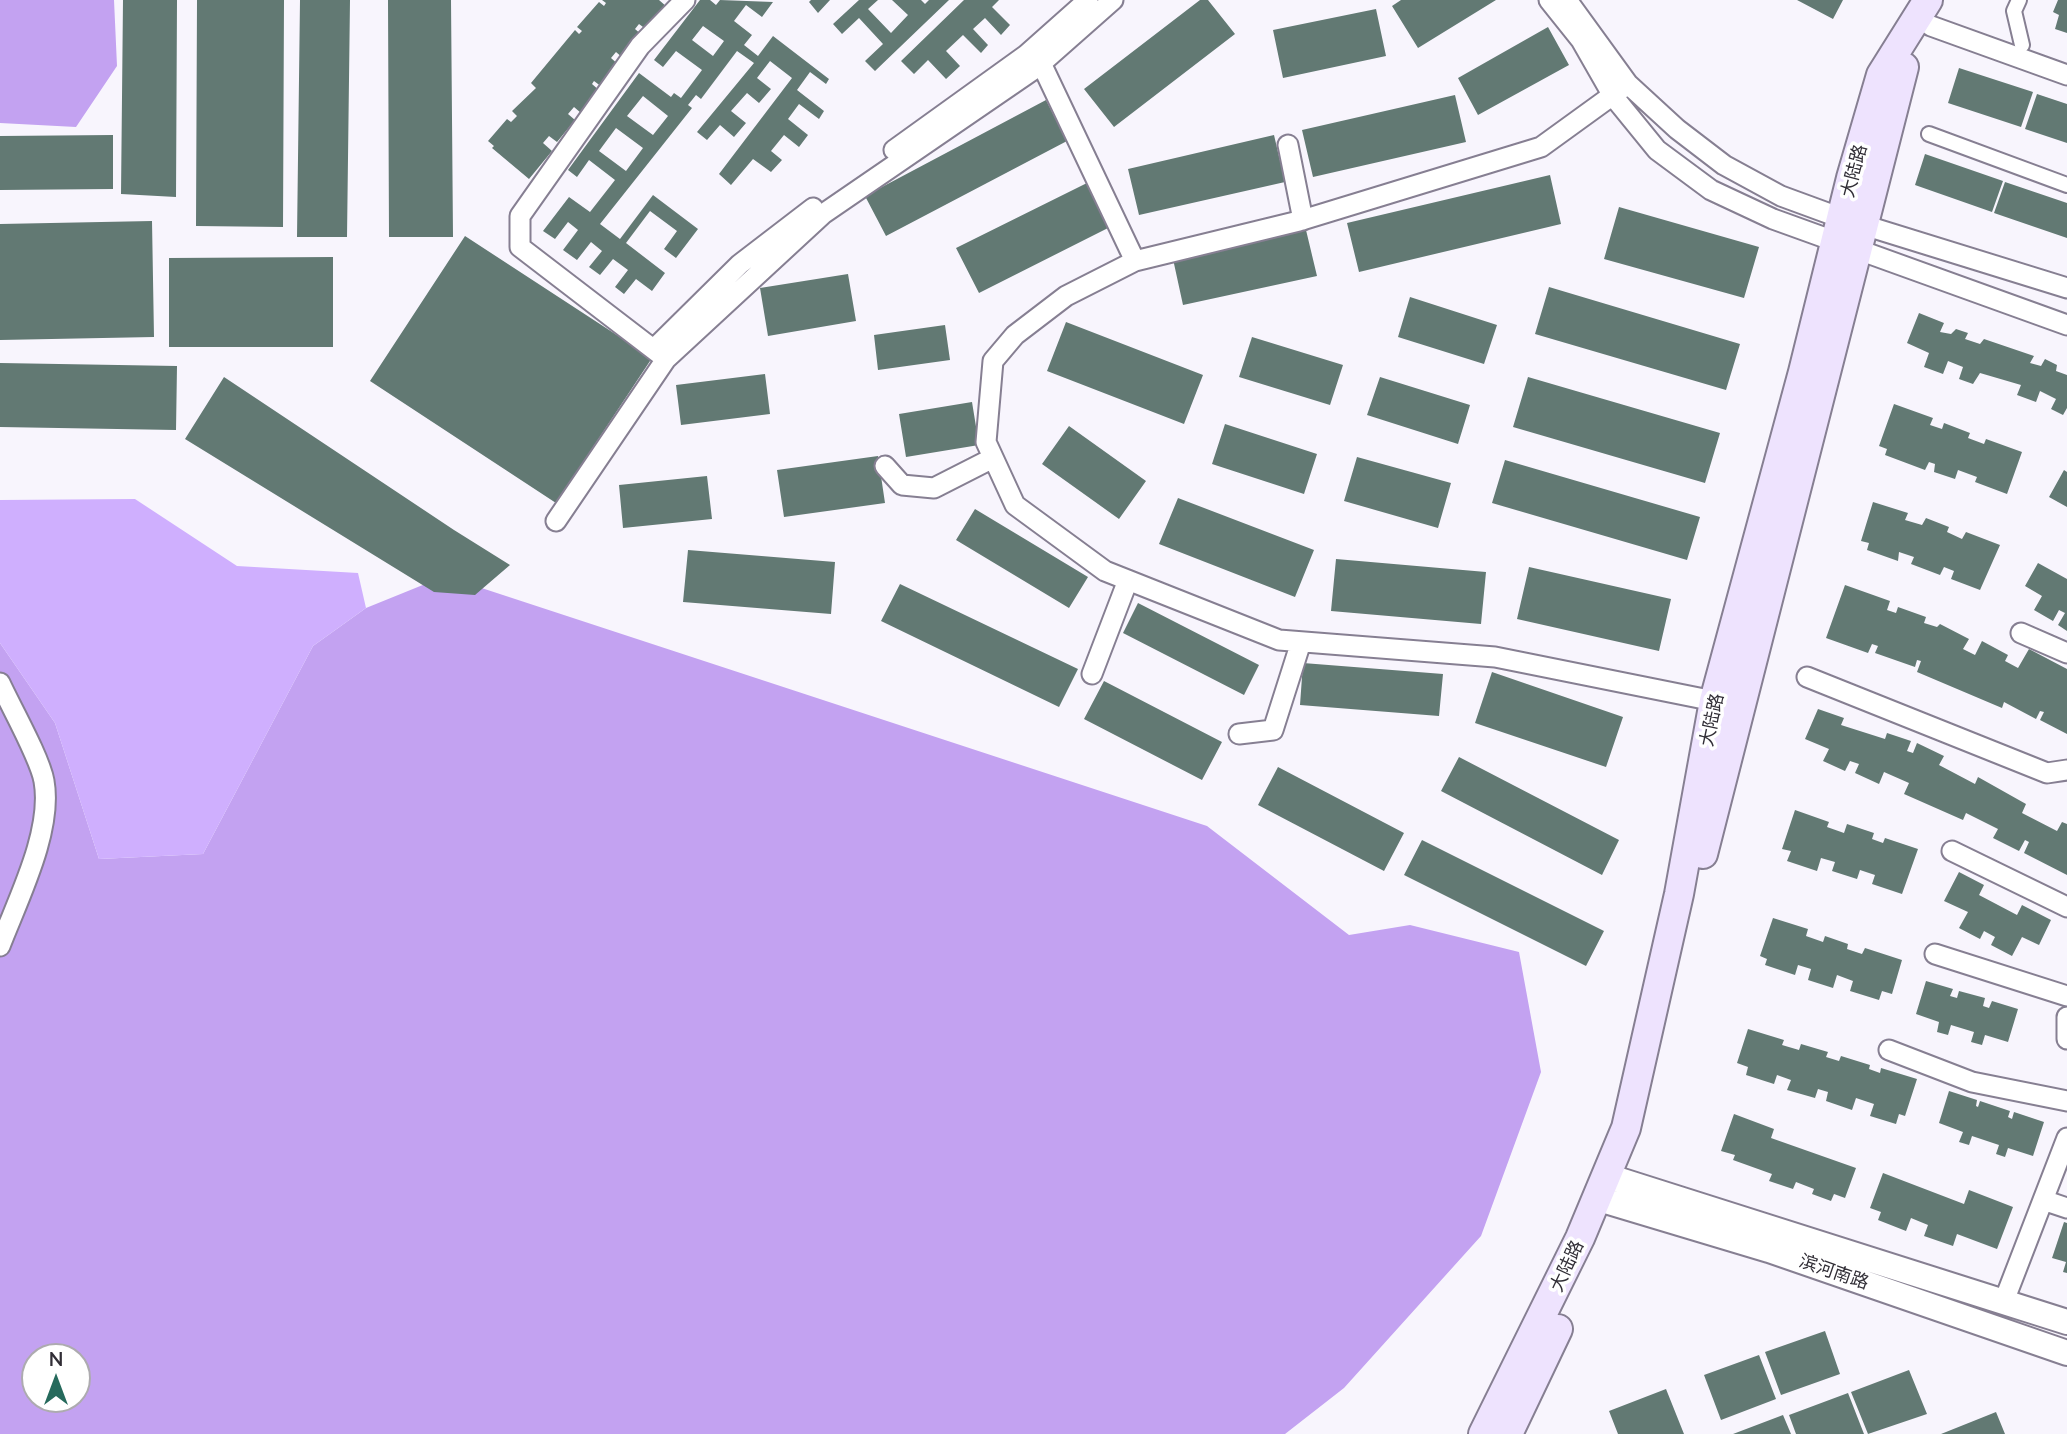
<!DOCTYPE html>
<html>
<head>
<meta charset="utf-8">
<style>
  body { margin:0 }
  #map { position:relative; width:2067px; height:1434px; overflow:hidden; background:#f8f5fd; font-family:Lato,sans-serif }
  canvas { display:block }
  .north { position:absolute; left:21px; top:1343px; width:70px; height:70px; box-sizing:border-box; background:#fff; border:2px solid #adabaf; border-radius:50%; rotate:0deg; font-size:19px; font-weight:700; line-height:28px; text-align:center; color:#312e36 }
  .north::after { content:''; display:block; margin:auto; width:24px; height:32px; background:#266a5c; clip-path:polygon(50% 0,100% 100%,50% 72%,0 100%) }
</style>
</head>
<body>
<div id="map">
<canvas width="2067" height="1434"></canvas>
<div class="north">N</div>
</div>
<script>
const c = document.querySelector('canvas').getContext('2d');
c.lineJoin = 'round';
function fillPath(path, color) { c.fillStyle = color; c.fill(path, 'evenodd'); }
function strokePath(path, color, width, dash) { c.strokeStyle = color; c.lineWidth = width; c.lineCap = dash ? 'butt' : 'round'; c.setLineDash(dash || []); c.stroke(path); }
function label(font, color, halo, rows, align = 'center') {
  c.font = font + ' Lato,"Noto Sans SC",sans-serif'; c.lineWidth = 7; c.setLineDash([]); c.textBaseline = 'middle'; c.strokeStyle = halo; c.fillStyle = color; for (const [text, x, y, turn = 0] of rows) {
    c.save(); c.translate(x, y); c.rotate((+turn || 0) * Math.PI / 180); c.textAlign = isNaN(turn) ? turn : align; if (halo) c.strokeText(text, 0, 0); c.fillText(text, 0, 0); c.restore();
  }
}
const forest = new Path2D(`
  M0 0H114L117 66 76 127 0 123Z
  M445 576 1207 826 1349 935 1410 925 1519 952 1541 1072 1481 1236 1344 1388 1285 1434H0V643L55 723 99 859 203 854 313 646 366 608ZM35 1357H77V1399H35Z`);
const water = new Path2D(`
  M135 499 237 566 358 573 366 608 313 646 203 854 99 859 55 723 0 643V500Z`);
const building = new Path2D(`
  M123 0H177L176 197 121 194Z
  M197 0H284L283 227 196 226Z
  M300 0H350L347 237H297Z
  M388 0H451L453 237H389Z
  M602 0H659L667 7 647 30 639 24 635 29 643 36 624 59 616 52 611 58 620 66 602 87 594 81 592 84 600 91 581 113 574 107 568 114 575 120 557 142 549 136 543 143 552 151 529 179 492 148 494 146 488 141 507 119 511 122 517 116 512 111 536 88 531 83 575 30 579 34 582 31 577 27 599 2 604 6 606 3Z
  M700 0H710L716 5 720 0 773 2 762 17 746 5 734 21 752 35 744 45 758 56 773 36 829 79 826 84 810 72 797 90 824 111 819 119 799 104 788 119 808 135 799 147 784 135 771 151 782 160 771 172 753 159 731 185 719 174 792 78 770 61 757 78 771 89 759 103 747 93 731 111 746 123 734 137 720 125 707 140 697 132 754 63 737 51 701 99 696 95 688 105 692 108 600 224 620 239 653 195 698 229 676 258 664 249 677 231 650 211 626 243 665 273 652 291 636 279 624 294 615 287 628 270 613 259 600 275 589 267 602 251 591 242 577 260 563 250 578 230 568 222 555 239 543 231 569 197 590 212 615 180 589 160 577 177 568 170 639 73 671 97 674 93 681 98 702 70 676 51 663 67 654 60ZM703 26 724 41 713 56 692 40ZM643 96 668 116 653 135 627 116ZM616 128 643 148 626 171 599 151Z
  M811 0H830L818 13 809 2Z
  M859 0H878L868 9 891 33 908 15 892 0H921L925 4 929 0H949L875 71 865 61 883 44 859 18 842 34 833 24Z
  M964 0H999L992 7 1010 25 1001 35 985 18 973 29 988 45 981 53 963 35 946 51 960 66 946 79 928 60 914 74 901 61Z
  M1200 0H1208L1235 34 1114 127 1084 89Z
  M1401 0H1496L1418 48 1392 6Z
  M1797 0H1843L1833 19Z
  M2058 0H2067V33L2055 29 2059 15 2053 12Z
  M1376 9 1386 56 1283 78 1273 30Z
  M1548 27 1569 65 1478 115 1458 78Z
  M1959 68 2033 92 2021 127 1948 103Z
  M2037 94 2067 104V143L2025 129Z
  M1455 95 1466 142 1313 177 1302 130Z
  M1046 100 1067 141 886 236 865 196Z
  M113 135V189L0 190V136Z
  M1274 135 1285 182 1139 215 1128 169Z
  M1925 154 2003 181 1992 212 1915 185Z
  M1550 175 1561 224 1359 272 1347 223Z
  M1089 182 1112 226 979 293 956 248Z
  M2005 182 2067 203V238L1994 213Z
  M1619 207 1759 247 1744 298 1604 259Z
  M152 221 154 337 0 340V224Z
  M1306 230 1317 276 1183 305 1173 259Z
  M465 236 652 358 556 503 370 381Z
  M333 257V347H169V258Z
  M848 274 856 321 768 336 760 288Z
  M1549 287 1740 344 1726 390 1535 334Z
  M1410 297 1497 325 1484 364 1398 337Z
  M1919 313 1944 323 1940 332 1951 334 1956 329 1968 333 1965 339 1980 344 1984 339 2034 356 2030 363 2041 366 2045 359 2057 365 2056 371 2067 375V408L2063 415 2051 409 2056 399 2040 391 2036 402 2017 395 2021 385 1980 373 1973 384 1959 379 1963 367 1948 361 1943 374 1924 367 1929 353 1907 343Z
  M1066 322 1203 375 1184 424 1047 371Z
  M945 325 950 360 878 370 874 335Z
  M1252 337 1343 365 1330 405 1239 377Z
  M0 363 177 366 176 430 0 427Z
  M765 374 770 414 681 425 676 385Z
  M224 377 454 530 510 565 475 595 434 592 185 439Z
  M1380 377 1470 405 1458 444 1367 415Z
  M1528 377 1720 433 1705 483 1513 427Z
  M972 402 979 445 906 457 899 414Z
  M1894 404 1933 418 1930 425 1942 429 1944 423 1970 433 1968 438 1984 444 1986 439 2022 452 2007 494 1975 482 1977 477 1958 470 1955 479 1934 472 1935 464 1929 462 1925 470 1885 455 1887 449 1879 446Z
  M1225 424 1317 454 1304 494 1212 464Z
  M1069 426 1146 481 1119 519 1042 464Z
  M878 456 885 503 784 517 777 470Z
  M1357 457 1451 483 1438 528 1344 501Z
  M1505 460 1700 517 1687 560 1492 503Z
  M2064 470 2067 472V507L2049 497Z
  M707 476 712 519 623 528 619 485Z
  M1178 498 1314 550 1295 597 1159 544Z
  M1873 502 1908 513 1905 520 1922 525 1926 518 1949 527 1947 532 1962 539 1966 532 2000 545 1980 590 1951 579 1954 571 1944 567 1940 575 1911 564 1914 557 1899 552 1898 561 1867 550 1869 543 1861 541Z
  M975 509 1088 577 1069 608 956 540Z
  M688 550 835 562 831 614 683 602Z
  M1336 559 1486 572 1481 624 1331 611Z
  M2038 563 2067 579V631L2058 625 2065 613 2059 610 2053 621 2034 610 2042 596 2025 586Z
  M1529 567 1671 599 1659 651 1517 619Z
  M900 584 1078 669 1059 707 881 621Z
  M1845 585 1890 601 1887 610 1896 613 1898 607 1926 617 1924 623 1937 627 1940 624 1969 639 1963 649 1975 655 1982 641 2008 655 2005 661 2018 668 2029 649 2067 669V734L2040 720 2044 712 2040 711 2036 719 2004 702 2002 708 1917 672 1921 661 1917 660 1915 667 1875 653 1878 646 1872 644 1868 653 1826 638Z
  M1138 603 1259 665 1244 695 1123 633Z
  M1303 663 1443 674 1439 716 1300 705Z
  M1492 672 1623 717 1606 767 1475 723Z
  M1104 681 1222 742 1202 780 1084 719Z
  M1818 709 1844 718 1841 725 1885 739 1887 733 1911 741 1907 751 1913 753 1917 743 1944 756 1939 765 1975 784 1978 777 2026 804 2022 813 2057 831 2062 822 2067 824V875L2024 853 2029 842 2025 840 2019 851 1993 838 1998 829 1966 813 1963 820 1904 794 1909 783 1884 772 1879 784 1855 773 1859 764 1850 761 1845 771 1823 761 1829 749 1805 739Z
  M1459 757 1619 840 1602 875 1441 791Z
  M1278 767 1404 833 1384 871 1258 805Z
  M1795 810 1829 822 1827 827 1844 833 1847 824 1874 833 1872 839 1883 843 1885 838 1918 849 1902 894 1872 884 1875 875 1860 870 1857 879 1832 871 1835 862 1821 858 1817 871 1787 861 1791 851 1782 849Z
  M1422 840 1604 931 1586 966 1404 875Z
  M1959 872 1984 885 1979 895 2017 915 2022 905 2051 920 2039 945 2022 937 2012 956 1991 945 1995 937 1984 931 1980 939 1959 928 1968 912 1944 901Z
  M1773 918 1808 929 1806 936 1823 942 1825 936 1848 944 1847 949 1862 954 1865 948 1902 960 1892 994 1882 991 1879 1000 1850 991 1853 981 1837 975 1833 988 1808 980 1811 969 1798 965 1795 975 1765 965 1767 959 1760 956Z
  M1926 981 1953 989 1950 996 1957 998 1959 991 1985 998 1983 1006 1989 1008 1992 1001 2018 1009 2008 1042 1985 1035 1982 1045 1971 1042 1974 1032 1951 1025 1948 1035 1937 1032 1939 1022 1916 1014Z
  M1748 1029 1784 1040 1782 1045 1799 1050 1801 1044 1828 1052 1826 1057 1839 1061 1841 1056 1870 1065 1869 1069 1880 1073 1881 1068 1917 1079 1905 1116 1899 1114 1896 1124 1870 1116 1874 1104 1856 1098 1852 1110 1826 1101 1828 1092 1818 1089 1815 1098 1787 1090 1791 1080 1777 1075 1774 1084 1746 1075 1748 1067 1737 1063Z
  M1949 1091 1977 1100 1976 1106 1978 1107 1980 1101 2010 1111 2008 1117 2012 1119 2014 1112 2044 1122 2033 1156 2008 1148 2005 1157 1996 1154 1999 1145 1972 1136 1969 1145 1959 1142 1963 1132 1939 1123Z
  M1734 1114 1774 1129 1771 1138 1856 1168 1845 1198 1834 1194 1831 1201 1812 1194 1814 1189 1796 1182 1793 1189 1769 1181 1772 1174 1733 1160 1735 1155 1721 1151Z
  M1883 1173 1964 1204 1969 1190 2013 1207 1997 1249 1957 1234 1953 1246 1924 1236 1928 1225 1911 1218 1906 1231 1878 1220 1881 1212 1870 1208Z
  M2064 1222 2067 1223V1273L2063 1272 2066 1262 2052 1258Z
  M1825 1331 1840 1374 1781 1395 1765 1352Z
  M1759 1355 1776 1399 1721 1420 1704 1375Z
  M1909 1370 1927 1414 1868 1434 1851 1392Z
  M1666 1389 1684 1434H1618L1609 1411Z
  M1848 1393 1864 1434H1796L1789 1415Z
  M1996 1412 2005 1434H1941Z
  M1783 1415 1791 1434H1733Z`);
const pedestrian = new Path2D(`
  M2019 0 2014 11 2022 45
  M1929 134 2067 185`);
const minor = new Path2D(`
  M685 0 640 46 520 216V247L666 359 823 214 1036 68 1113 0
  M1549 0 1581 40 1613 96 1657 150 1711 190 1773 219 2067 325
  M1567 0 1628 84 1677 129 1724 165 1781 196 1841 218 2067 288
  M1931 26 2067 75
  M1041 63 1135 261
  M1628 84 1541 147 1299 221 1135 261 1066 296 1015 335 993 361 986 442 1015 505 1105 571 1279 640 1495 657 1724 703
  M1288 145 1303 220
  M894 150 1026 55 1088 0
  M654 349 740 264 813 208
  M885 466 902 485 934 488 993 458
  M556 521 666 359
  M2021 633 2067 653
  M1092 674 1128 580
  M1807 677 2047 773 2067 770
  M0 683C11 707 40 758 44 781 53 831 18 899 0 946
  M1239 734 1273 730 1301 642
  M1952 851 2067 907
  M1935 954 2067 996
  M2067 1017V1039
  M1889 1050 1972 1082 2067 1101
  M2043 1200 2067 1208
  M2004 1301 2067 1138`);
const tertiary = new Path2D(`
  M1607 1176 2067 1322
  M1599 1199 1769 1250 2067 1353`);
const secondary = new Path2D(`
  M1703 854 1904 67
  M1483 1434 1580 1238 1626 1128 1679 894 1714 701 1803 372 1851 178 1881 75 1928 0
  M1508 1434 1558 1329`);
const streetNames = [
  ["大陆路",1854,171,-75],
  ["大陆路",1712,720,-78],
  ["大陆路",1567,1266,-65],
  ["滨河南路",1834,1272,19]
];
fillPath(forest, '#c3a2f1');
fillPath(water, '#cfaffe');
fillPath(building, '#627973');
strokePath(pedestrian, '#867f92', 18);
strokePath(minor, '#867f92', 23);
strokePath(tertiary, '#867f92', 28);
strokePath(secondary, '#867f92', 32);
strokePath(pedestrian, '#fff', 14);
strokePath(minor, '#fff', 19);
strokePath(tertiary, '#fff', 24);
strokePath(secondary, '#eee3fe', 28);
label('18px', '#312e36', '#fff', streetNames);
</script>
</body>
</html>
